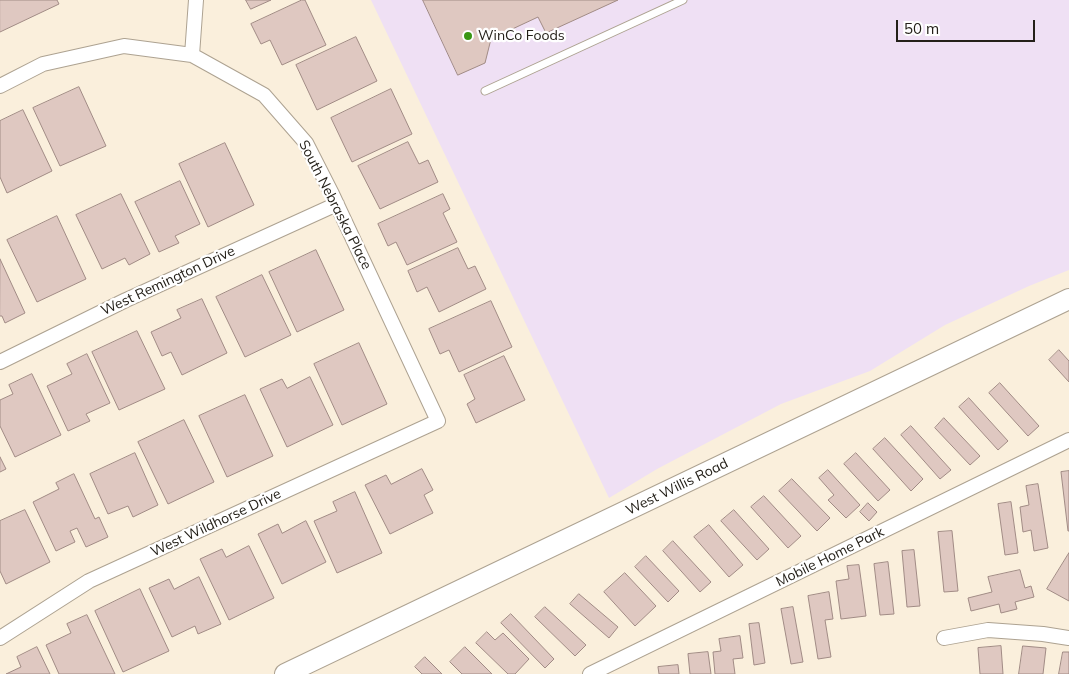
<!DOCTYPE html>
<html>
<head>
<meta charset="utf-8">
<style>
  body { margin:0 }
  #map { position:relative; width:1069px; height:674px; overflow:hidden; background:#faefdc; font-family:Mulish,sans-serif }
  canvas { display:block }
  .scale { position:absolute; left:896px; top:20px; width:139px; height:22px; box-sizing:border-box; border:2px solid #242019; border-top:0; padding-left:6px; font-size:15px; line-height:18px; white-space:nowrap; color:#242019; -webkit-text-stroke:4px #fff; paint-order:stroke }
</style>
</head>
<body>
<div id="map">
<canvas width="1069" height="674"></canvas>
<div class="scale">50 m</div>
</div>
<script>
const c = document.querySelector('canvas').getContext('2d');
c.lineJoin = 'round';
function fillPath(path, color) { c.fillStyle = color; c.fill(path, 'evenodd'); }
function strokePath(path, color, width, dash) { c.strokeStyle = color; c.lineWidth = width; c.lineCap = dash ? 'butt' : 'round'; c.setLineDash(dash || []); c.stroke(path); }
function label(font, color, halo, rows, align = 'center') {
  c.font = font + ' Mulish,sans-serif'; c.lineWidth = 4.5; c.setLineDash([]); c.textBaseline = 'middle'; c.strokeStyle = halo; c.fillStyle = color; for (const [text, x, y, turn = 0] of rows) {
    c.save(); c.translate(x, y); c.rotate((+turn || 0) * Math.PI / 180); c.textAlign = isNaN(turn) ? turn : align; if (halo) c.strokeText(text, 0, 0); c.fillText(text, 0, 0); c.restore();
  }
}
const commercial = new Path2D(`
  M371 0H1069V270L1029 286 945 325 870 371 781 404 657 469 609 498Z`);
const building = new Path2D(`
  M0 0H57L59 4 0 32Z
  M246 0H271L251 9Z
  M302 0H305L326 45 282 65 270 40 261 44 251 24Z
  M423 0H618L546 33 538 17 491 39 485 63 458 75Z
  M356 37 377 81 317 110 296 65Z
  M79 87 106 146 60 166 33 108Z
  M391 89 412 134 352 162 331 118Z
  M23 110 52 171 7 193 0 177V121Z
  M408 142 419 164 428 160 438 182 380 209 358 166Z
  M225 143 254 205 208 227 179 164Z
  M180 181 200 224 175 236 179 243 159 252 135 202Z
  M121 194 150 254 129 265 125 258 102 269 76 215Z
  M443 194 450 209 443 213 457 242 407 265 396 242 388 246 378 224Z
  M57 216 86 279 37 302 7 240Z
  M458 248 468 269 475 266 486 289 439 312 427 287 417 292 408 271Z
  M316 250 344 310 297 332 269 272Z
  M0 259 25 313 5 323 2 316H0Z
  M262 275 291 335 245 357 216 297Z
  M202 299 227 353 182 375 171 352 162 356 151 332 181 318 177 310Z
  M491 301 512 347 459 372 449 350 440 354 429 329Z
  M137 331 165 389 119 410 92 352Z
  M359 343 387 404 342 425 314 364Z
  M1059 350 1069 361V382L1049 360Z
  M87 354 110 403 86 414 90 421 68 431 47 386 72 374 67 364Z
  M504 356 525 400 476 423 467 404 475 399 464 375Z
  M32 374 61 435 15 457 0 426V400L13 394 9 385Z
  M310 377 333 425 287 447 260 389 282 379 287 388Z
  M1000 383 1039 426 1028 436 989 393Z
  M245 395 273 456 227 477 199 416Z
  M969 398 1008 441 998 450 959 407Z
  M944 418 980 456 970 465 935 428Z
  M184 420 214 482 168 504 138 442Z
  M911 426 951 470 940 479 901 435Z
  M885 438 923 479 911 491 873 449Z
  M135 453 158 505 133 517 128 506 108 514 90 474Z
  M856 453 890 490 878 501 844 464Z
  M0 457 6 469 0 472Z
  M422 469 433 490 424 495 433 513 390 534 365 485 386 475 391 484Z
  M828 470 860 505 846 518 828 500 834 495 819 478Z
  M1069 471V531H1068L1061 472Z
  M74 474 95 519 99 517 108 537 86 547 77 528 70 531 75 542 56 551 33 502 59 489 56 483Z
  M792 479 830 518 817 531 779 491Z
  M1038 484 1048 548 1034 551 1031 530 1023 532 1020 507 1029 505 1026 486Z
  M355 492 382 553 337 573 314 521 337 511 333 502Z
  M764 496 801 536 788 548 751 507Z
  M1011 502 1018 553 1005 555 998 504Z
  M868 503 877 512 869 521 860 512Z
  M25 510 50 562 6 584 0 571V521Z
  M734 510 769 549 757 560 721 521Z
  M306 521 326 562 282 584 258 534 278 524 282 533Z
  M709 525 743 565 729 577 694 537Z
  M952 531 958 591 944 592 938 532Z
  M673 541 711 582 700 592 663 551Z
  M249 546 274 598 229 620 200 559 222 549 226 557Z
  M914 550 920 606 907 607 902 551Z
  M1069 553V601L1047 589Z
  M646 556 679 591 668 602 635 567Z
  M888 562 894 614 880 615 874 564Z
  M859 565 866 616 841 619 836 581 849 579 847 566Z
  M1020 570 1025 588 1031 586 1034 597 1015 602 1017 609 1001 613 999 604 971 611 968 598 992 592 988 577Z
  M625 573 656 606 635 626 604 592Z
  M199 577 221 624 198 634 195 626 172 637 149 588 169 579 174 589Z
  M140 589 169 651 123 672 95 611Z
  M829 592 833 619 825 620 831 657 818 659 808 596Z
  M579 594 618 627 609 638 570 604Z
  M545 607 586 645 575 656 535 617Z
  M793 607 803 662 791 664 781 609Z
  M511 614 554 659 545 668 501 623Z
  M87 615 115 674H59L46 645 71 633 67 624Z
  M759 623 765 663 754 665 749 624Z
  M487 632 495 640 503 633 529 659 515 674H508L476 643Z
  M740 636 743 658 733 659 735 674H715L713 652 721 651 719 639Z
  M1001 646 1003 674H980L978 648Z
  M1023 646 1046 648 1043 674H1019Z
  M37 647 50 674H6L21 667 17 657Z
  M465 647 492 674H462L450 662Z
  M708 652 711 674H690L688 654Z
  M1063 652H1069V674H1059Z
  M425 657 442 674H422L415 667Z
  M678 665 679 674H659L658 667Z`);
const lane = new Path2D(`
  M485 91 683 0`);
const street = new Path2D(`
  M192 55 196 0
  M0 86 43 64 124 46 192 55 264 95 306 143 332 194 438 421 89 581 0 638
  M0 362 126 300 337 204
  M944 638 988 630 1043 634 1069 638
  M590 674 1069 440`);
const secondary = new Path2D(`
  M285 674 1069 299`);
const markers = [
  [468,36,5,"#399614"]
];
const poiNames = [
  ["WinCo Foods",478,36]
];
const streetNames = [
  ["South Nebraska Place",335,205,63],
  ["West Remington Drive",168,281,-25],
  ["West Willis Road",677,487,-26],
  ["West Wildhorse Drive",216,523,-25],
  ["Mobile Home Park",830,557,-26]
];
fillPath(commercial, '#efe0f4');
fillPath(building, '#dfc8c1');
strokePath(building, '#a18b85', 1);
strokePath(lane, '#ada291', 9);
strokePath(street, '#ada291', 16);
strokePath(secondary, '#ada291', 22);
strokePath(lane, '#fff', 7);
strokePath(street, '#fff', 14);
strokePath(secondary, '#fff', 20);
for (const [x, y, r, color] of markers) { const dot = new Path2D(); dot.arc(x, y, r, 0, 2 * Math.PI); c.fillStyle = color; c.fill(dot); strokePath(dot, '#fff', 2); }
label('14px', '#242019', '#fff', poiNames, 'left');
label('14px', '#242019', '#fff', streetNames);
</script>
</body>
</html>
